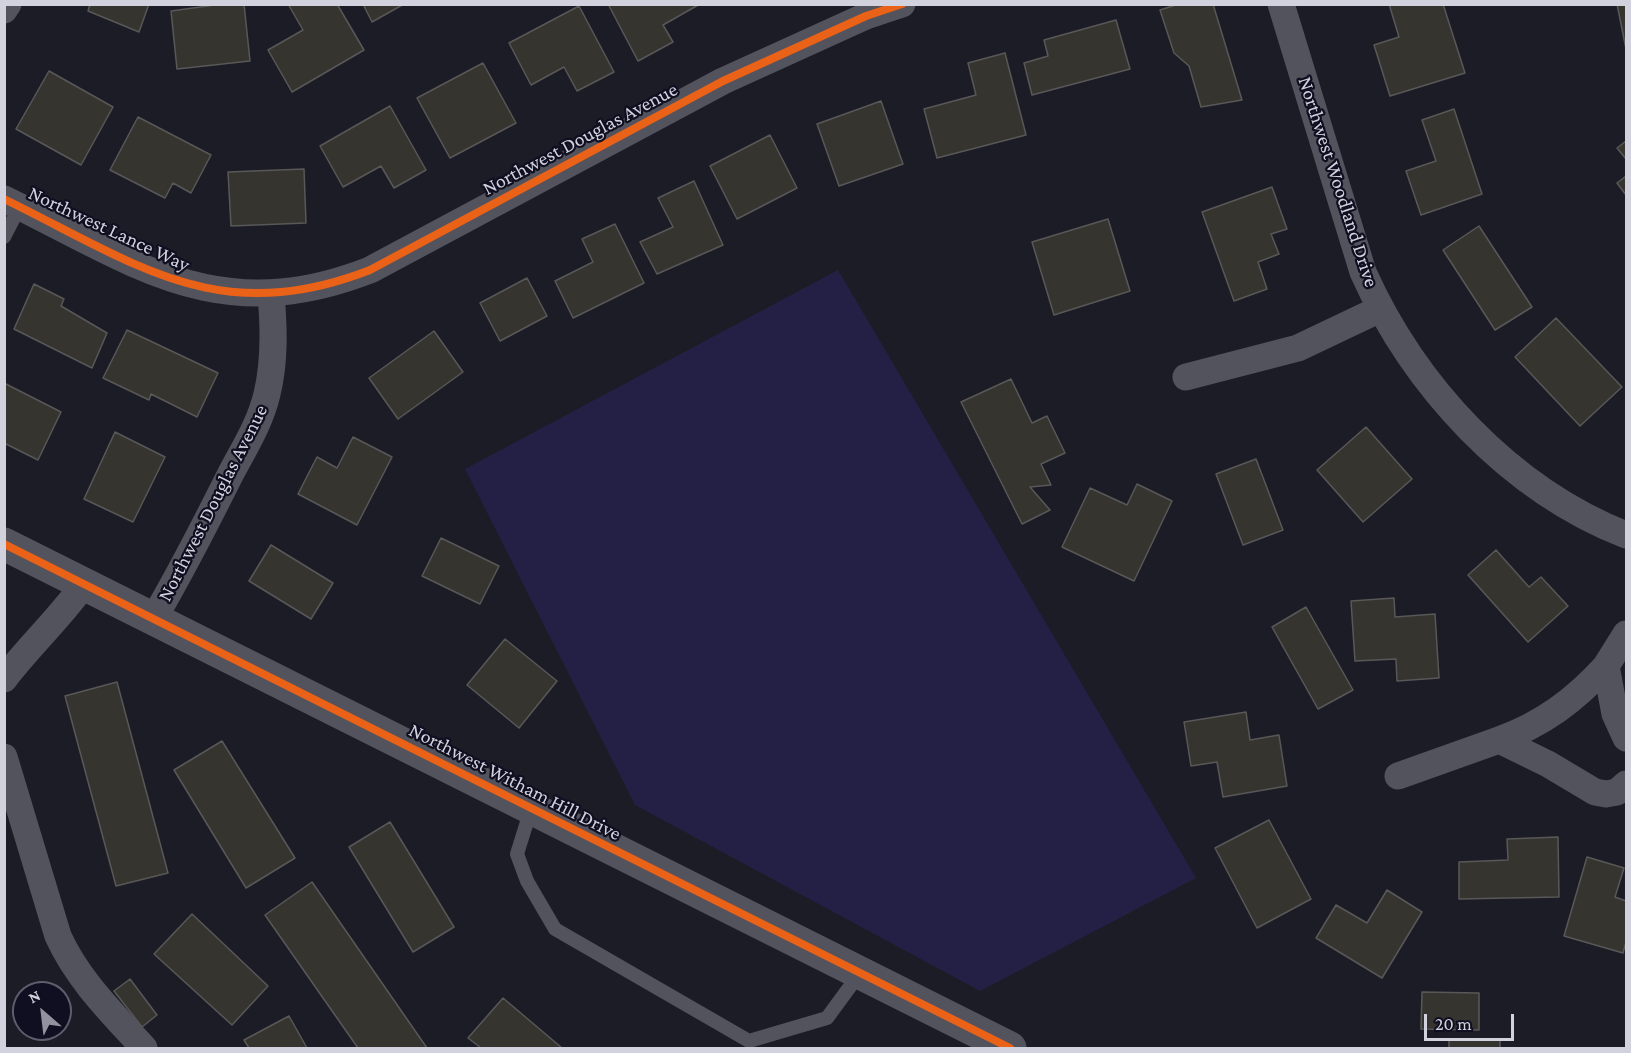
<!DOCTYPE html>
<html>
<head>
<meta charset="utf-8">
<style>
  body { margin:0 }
  #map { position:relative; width:1631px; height:1053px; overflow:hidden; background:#1c1c26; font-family:"Crimson Pro",serif }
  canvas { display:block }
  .frame { position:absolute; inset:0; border:6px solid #d1d2de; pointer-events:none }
  .north { position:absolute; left:12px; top:981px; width:60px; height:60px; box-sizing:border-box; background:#100f21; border:2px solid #5d5d6d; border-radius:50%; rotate:332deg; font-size:16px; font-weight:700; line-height:24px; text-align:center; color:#d1d2de }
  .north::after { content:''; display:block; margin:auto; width:21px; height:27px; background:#92929e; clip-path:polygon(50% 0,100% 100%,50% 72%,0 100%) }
  .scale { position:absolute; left:1424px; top:1014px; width:90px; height:27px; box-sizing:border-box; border:3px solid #d1d2de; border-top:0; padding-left:8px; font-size:18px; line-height:21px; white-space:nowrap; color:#d1d2de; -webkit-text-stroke:4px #100f21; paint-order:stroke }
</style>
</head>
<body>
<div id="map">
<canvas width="1631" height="1053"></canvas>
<div class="frame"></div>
<div class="north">N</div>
<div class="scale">20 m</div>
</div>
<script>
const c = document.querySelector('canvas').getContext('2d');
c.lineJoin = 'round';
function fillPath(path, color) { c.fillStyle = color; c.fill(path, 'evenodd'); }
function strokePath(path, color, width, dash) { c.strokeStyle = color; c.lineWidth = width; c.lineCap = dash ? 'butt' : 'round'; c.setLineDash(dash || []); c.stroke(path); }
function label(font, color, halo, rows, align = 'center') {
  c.font = font + ' "Crimson Pro",serif'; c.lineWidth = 4.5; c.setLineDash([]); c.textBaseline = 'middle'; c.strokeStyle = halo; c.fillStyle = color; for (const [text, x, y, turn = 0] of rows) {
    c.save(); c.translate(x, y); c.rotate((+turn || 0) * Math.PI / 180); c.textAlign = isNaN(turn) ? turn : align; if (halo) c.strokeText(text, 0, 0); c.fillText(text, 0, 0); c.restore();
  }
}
const green = new Path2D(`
  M838 270 1196 878 980 991 635 805 465 469Z`);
const building = new Path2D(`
  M90 4H149L139 32 88 11Z
  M222 4H244L250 61 177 69 171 11Z
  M288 4H337L364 50 292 92 268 50 303 30Z
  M363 4H404L372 22Z
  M608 4H700L663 25 673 42 638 61Z
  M1179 4H1213L1242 100 1201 107 1189 66 1174 53 1160 10Z
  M1389 4H1443L1465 73 1390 96 1374 45 1399 37Z
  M1617 4H1626V49Z
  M579 6 614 72 577 91 564 67 531 85 509 43Z
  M1116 20 1130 69 1032 95 1024 63 1048 56 1044 40Z
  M1005 53 1026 135 937 158 924 109 976 95 968 63Z
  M483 63 516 123 450 158 417 98Z
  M49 71 113 107 81 165 16 129Z
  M881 101 903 164 839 186 817 124Z
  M390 106 426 170 394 188 381 166 343 187 320 146Z
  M1454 109 1482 194 1421 215 1406 171 1436 161 1422 120Z
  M138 117 211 155 191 193 173 183 165 198 110 170Z
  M770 135 797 188 737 219 710 166Z
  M1626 141V159L1617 148Z
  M304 169 306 223 231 226 228 172Z
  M1626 176V195L1617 183Z
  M694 181 723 245 657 274 640 242 673 227 658 198Z
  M1272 187 1287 229 1271 234 1279 254 1258 262 1267 289 1234 301 1202 212Z
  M1108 219 1130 291 1054 315 1032 242Z
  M615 224 644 283 573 318 555 281 593 262 582 239Z
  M1479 226 1532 307 1495 330 1443 250Z
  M527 278 547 316 500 341 480 303Z
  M34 284 64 299 61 306 107 333 92 368 14 329Z
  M1556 318 1622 387 1580 426 1515 357Z
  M127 330 218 373 197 417 151 394 149 400 103 378Z
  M434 331 463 372 398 419 369 378Z
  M1011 379 1032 423 1047 416 1065 453 1041 464 1051 485 1030 487 1050 510 1022 524 961 402Z
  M4 383 61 412 38 460 4 443Z
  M1366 427 1412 479 1363 522 1317 470Z
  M115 432 165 457 133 522 84 499Z
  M353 437 392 457 357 525 298 494 317 457 337 468Z
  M1256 459 1283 530 1243 545 1216 474Z
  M1137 484 1172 501 1134 581 1062 547 1090 488 1127 505Z
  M441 538 499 566 480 604 422 576Z
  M271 545 333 583 311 619 249 581Z
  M1496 550 1529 587 1541 577 1568 606 1528 642 1468 575Z
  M1394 598 1395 617 1435 614 1439 678 1397 681 1396 659 1355 661 1351 601Z
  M1306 607 1353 690 1318 709 1272 627Z
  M505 639 557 681 519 728 467 685Z
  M117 682 168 873 116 886 65 696Z
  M1246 712 1250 740 1279 735 1287 786 1223 797 1217 762 1191 766 1184 722Z
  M222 741 295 858 246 888 174 770Z
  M1269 820 1311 899 1257 928 1215 848Z
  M390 822 454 927 413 952 349 847Z
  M1558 837 1559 897 1459 899V862L1508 860 1507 839Z
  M1587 857 1624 868 1615 897 1626 901V942L1623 953 1564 936Z
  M312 882 427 1048H358L265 915Z
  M1387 890 1422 912 1382 978 1316 938 1336 905 1367 923Z
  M192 914 268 986 232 1025 154 954Z
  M130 979 157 1015 142 1027 114 991Z
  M1422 992 1479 993V1030L1421 1029Z
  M503 998 562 1048H481L468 1038Z
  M289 1016 307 1048H249L244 1040Z
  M1449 1039 1500 1040V1048H1449Z`);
const service = new Path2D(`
  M4 237 20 206
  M531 809 517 854 527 881 555 929 749 1041 827 1018 860 973`);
const minor = new Path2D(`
  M1281 4 1363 272C1414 386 1509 489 1626 535
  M4 10 8 4
  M4 199C137 264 218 329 370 270L723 81 866 16 902 4
  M1186 377 1298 348 1380 309
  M154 618C181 572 205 525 229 477 243 450 260 424 267 394 275 361 274 328 271 295
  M1626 634 1606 666 1615 714 1626 738
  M4 679C29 646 60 618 84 584
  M1499 740C1543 724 1575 700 1606 666
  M4 757 58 936C78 980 112 1013 144 1048
  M1398 776 1499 740 1548 764 1595 792 1606 794 1617 792 1626 784`);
const tertiary = new Path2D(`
  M4 544 1010 1048`);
const cycleway = new Path2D(`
  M4 199C137 264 218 329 370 270L723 81 866 16 902 4
  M4 544 1010 1048`);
const streetNames = [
  ["Northwest Douglas Avenue",580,139,-28],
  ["Northwest Woodland Drive",1338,182,72],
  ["Northwest Lance Way",109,229,25],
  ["Northwest Douglas Avenue",213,503,-63],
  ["Northwest Witham Hill Drive",515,782,27]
];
fillPath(green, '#242045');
fillPath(building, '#36342f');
strokePath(building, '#595858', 1.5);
strokePath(service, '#53535d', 14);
strokePath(minor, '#53535d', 27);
strokePath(tertiary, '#53535d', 33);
strokePath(cycleway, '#ea6118', 8);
label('20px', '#d1d2de', '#100f21', streetNames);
</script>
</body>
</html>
